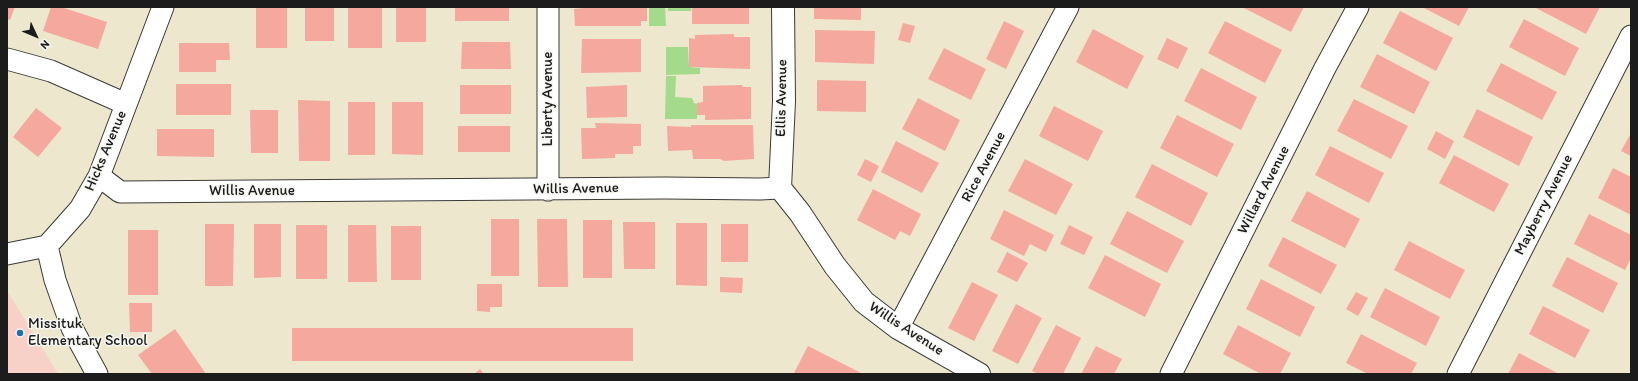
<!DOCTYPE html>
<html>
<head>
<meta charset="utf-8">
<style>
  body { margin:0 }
  #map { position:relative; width:1638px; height:381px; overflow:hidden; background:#ede7ce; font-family:Itim,sans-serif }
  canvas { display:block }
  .frame { position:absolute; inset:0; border:8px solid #1c1c1c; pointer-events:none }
  .north { position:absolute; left:16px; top:16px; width:40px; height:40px; -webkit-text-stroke:3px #f6f6f2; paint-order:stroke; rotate:134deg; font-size:11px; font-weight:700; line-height:16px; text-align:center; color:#1c1c1c }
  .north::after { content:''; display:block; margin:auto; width:14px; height:18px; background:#1c1c1c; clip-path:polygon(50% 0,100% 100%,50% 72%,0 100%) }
</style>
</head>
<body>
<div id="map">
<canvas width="1638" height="381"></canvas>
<div class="frame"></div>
<div class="north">N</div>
</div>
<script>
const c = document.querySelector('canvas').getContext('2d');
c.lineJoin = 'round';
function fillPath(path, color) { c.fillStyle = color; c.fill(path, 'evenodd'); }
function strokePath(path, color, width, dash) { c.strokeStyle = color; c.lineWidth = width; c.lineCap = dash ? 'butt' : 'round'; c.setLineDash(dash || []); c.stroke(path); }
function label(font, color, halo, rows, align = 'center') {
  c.font = font + ' Itim,sans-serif'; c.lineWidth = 3; c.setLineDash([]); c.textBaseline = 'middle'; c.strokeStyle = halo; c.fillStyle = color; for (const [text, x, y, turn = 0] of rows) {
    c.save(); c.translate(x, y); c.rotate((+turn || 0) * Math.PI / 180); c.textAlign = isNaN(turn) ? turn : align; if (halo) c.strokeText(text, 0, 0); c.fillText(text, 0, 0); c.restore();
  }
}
const built = new Path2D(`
  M7 291 8 292 58 374H7Z`);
const green = new Path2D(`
  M649 7H665L666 26H649Z
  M668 7H691V11H668Z
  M666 47H688L689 67 700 68V74L666 75Z
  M666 76H676L675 97 692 98 694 103 697 104V119H665Z`);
const building = new Path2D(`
  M7 7H15L10 20 7 19Z
  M51 7H61L107 22 98 49 43 31Z
  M256 7H287V48H256Z
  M305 7H334V41H305Z
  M348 7H382V48H348Z
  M396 7H426V42H396Z
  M455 7H509V21H455Z
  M582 7H647V21H641V26H575L574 9 583 8Z
  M692 7H749V24H692Z
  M814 7H861V20L814 19Z
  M1242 7H1304L1291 32Z
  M1422 7H1469L1459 26Z
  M1534 7H1600L1586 34Z
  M1400 11 1453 38 1436 71 1383 43Z
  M1524 19 1579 48 1565 76 1509 47Z
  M1004 21 1024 31 1006 69 986 59Z
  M1225 21 1282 50 1265 83 1208 53Z
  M903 23 915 26 910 43 898 40Z
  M1093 29 1144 56 1127 89 1076 62Z
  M815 30 875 31 874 64 815 62Z
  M734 34V37H750V69L689 67V38L695 39V35Z
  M1167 38 1188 48 1178 69 1157 59Z
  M582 39H641V72L581 73Z
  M462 42H510L511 69H461Z
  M179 43H229L230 60H216V72H179Z
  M944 48 986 69 971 100 928 79Z
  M1377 54 1430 82 1414 114 1360 87Z
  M1501 63 1557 92 1542 120 1486 91Z
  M1201 68 1257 97 1241 130 1184 101Z
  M817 80 866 81V112L817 111Z
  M176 84H231V115H176Z
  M460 85H511V114H460Z
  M627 85V117L587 118 586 87Z
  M742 85 743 87H751V119L705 120V115H697V103L703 102V86Z
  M918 98 960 120 945 151 902 129Z
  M1354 99 1408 126 1391 159 1337 131Z
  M298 100 330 101V161H299Z
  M348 102H375V155H348Z
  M392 102H423V155L392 154Z
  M1054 106 1103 131 1088 161 1039 136Z
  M36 108 62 128 38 157 13 137Z
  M1477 109 1533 137 1519 166 1463 137Z
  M250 110H278V153H251Z
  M1177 115 1234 144 1217 177 1160 148Z
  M595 123 641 124V146H633V154H615V158L582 159 581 128H596Z
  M691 125H753L754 159 724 161 720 159H693L692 150 668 151 667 126 691 127Z
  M458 126H510V152H458Z
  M157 129H214V157L157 156Z
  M1436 131 1454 141 1445 159 1427 149Z
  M1631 133V156L1621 151Z
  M896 141 939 163 922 193 881 172Z
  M1330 146 1384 173 1369 203 1315 175Z
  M1454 155 1509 184 1494 212 1439 183Z
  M865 159 879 166 871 182 857 175Z
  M1025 159 1073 184 1056 215 1008 191Z
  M1152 164 1208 193 1191 226 1135 197Z
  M1613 168 1631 177V215L1598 198Z
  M873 189 921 214 910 236 900 231 895 240 857 220Z
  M1307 191 1360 219 1345 248 1291 221Z
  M1004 210 1054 235 1046 252 1030 244 1024 256 990 239Z
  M1127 211 1184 241 1167 273 1110 244Z
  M1589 214 1631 235V258L1625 270 1574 244Z
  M491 219H519V276H491Z
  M537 219H567L568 287H538Z
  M583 220H612V278H583Z
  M623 222H655V269H624Z
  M676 223H707V286L676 285Z
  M205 224H234L233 286H205Z
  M254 224H281V277L254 278Z
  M721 224H748V262H721Z
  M296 225H327V279H296Z
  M348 225H376L377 282H348Z
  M1069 225 1093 237 1084 255 1060 244Z
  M391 226H421V280H391Z
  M128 230H158V295H128Z
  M1283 237 1337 265 1321 294 1268 266Z
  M1409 241 1465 270 1450 299 1394 270Z
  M1007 252 1028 263 1017 282 997 272Z
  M1105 255 1161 284 1145 317 1088 288Z
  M1567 257 1618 283 1603 313 1552 286Z
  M720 277 743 278 742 293 720 292Z
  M1261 279 1315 307 1300 337 1246 309Z
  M972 282 998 295 974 341 948 328Z
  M477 284H502V307H490V312L477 311Z
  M1385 288 1440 317 1426 346 1370 317Z
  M1356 292 1368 298 1358 316 1346 309Z
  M129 303H152V332H130Z
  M1016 304 1042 318 1018 364 992 351Z
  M1543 306 1590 330 1575 358 1529 334Z
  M1056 325 1081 338 1063 374H1038L1032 371Z
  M1238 325 1291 353 1280 374H1261L1223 354Z
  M292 328H633V361H292Z
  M175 329 206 374H152L138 355Z
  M1361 334 1417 363 1411 374H1368L1346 363Z
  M808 346 863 374H796L794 373Z
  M1096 346 1122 359 1114 374H1081Z
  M1519 353 1559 374H1508Z
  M480 369 484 374H474Z`);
const minor = new Path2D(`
  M548 7V190
  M7 59 51 71 126 104
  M99 176 120 192 665 188 760 189 780 188
  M47 246 80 209 99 176 163 7
  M47 246 55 280 72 328 97 374
  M7 254 47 246
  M898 328 1068 7
  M1171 374 1325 68 1358 7
  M1458 374 1631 36`);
const tertiary = new Path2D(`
  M783 7 784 101 780 188 800 213 835 266 864 302 898 328 979 374`);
const markers = [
  [20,333,4,"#1f6fb2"]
];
const streetNames = [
  ["Ellis Avenue",782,98,-89],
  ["Liberty Avenue",548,99,-90],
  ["Hicks Avenue",106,151,-67],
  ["Rice Avenue",984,167,-62],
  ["Willis Avenue",576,189,-1],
  ["Willard Avenue",1264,190,-63],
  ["Willis Avenue",252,191],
  ["Mayberry Avenue",1544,205,-63],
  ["Willis Avenue",906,329,33]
];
const poiNames = [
  ["Missituk",28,324],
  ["Elementary School",28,341]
];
fillPath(built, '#f7d1c8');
fillPath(green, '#a3da8c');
fillPath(building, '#f5a89e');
strokePath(minor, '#3b3a37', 23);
strokePath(tertiary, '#3b3a37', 24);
strokePath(minor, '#fff', 21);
strokePath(tertiary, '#fff', 22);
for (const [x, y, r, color] of markers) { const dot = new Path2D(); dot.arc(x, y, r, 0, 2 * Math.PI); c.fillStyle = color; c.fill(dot); strokePath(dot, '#f6f6f2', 1.5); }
label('15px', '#1c1c1c', '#f6f6f2', streetNames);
label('15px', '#1c1c1c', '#f6f6f2', poiNames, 'left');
</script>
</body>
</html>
